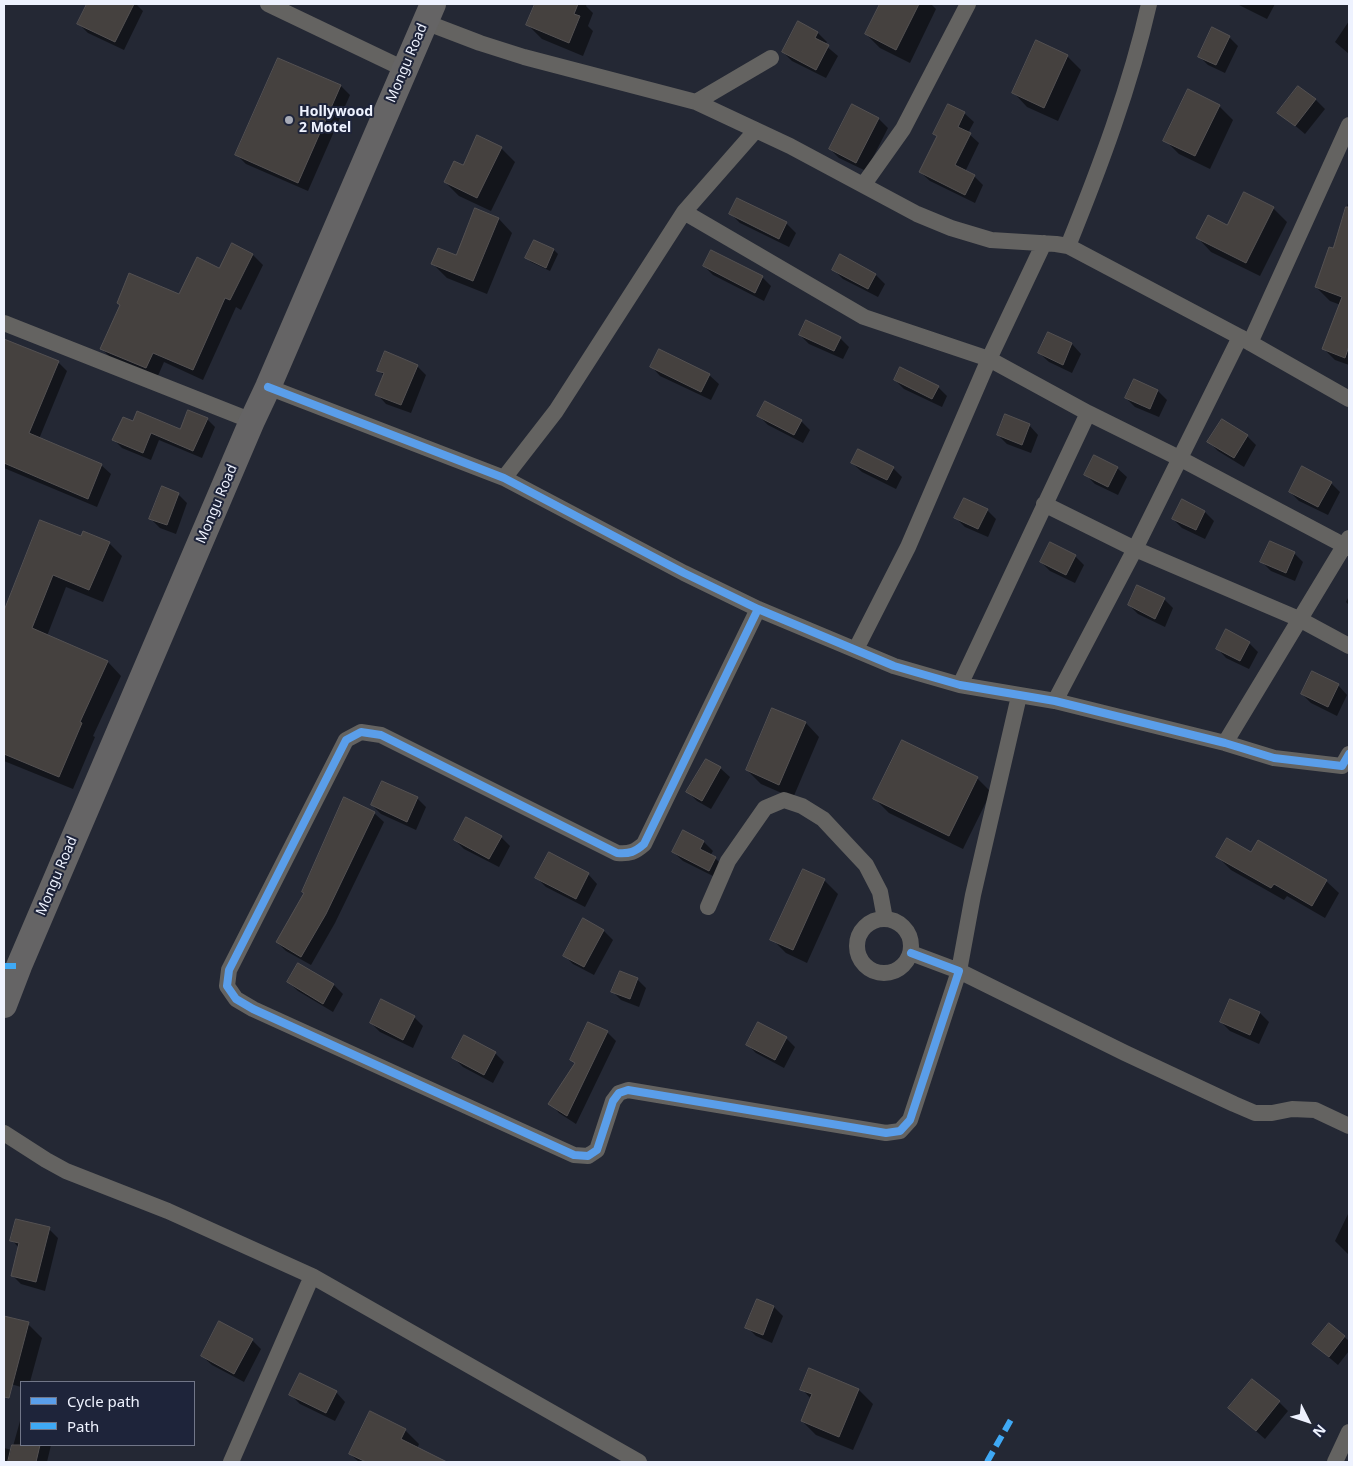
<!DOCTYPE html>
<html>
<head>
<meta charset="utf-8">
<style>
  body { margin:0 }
  #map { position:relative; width:1353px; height:1466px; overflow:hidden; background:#242834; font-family:"Noto Sans",sans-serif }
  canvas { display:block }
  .frame { position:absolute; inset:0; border:5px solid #eef2fe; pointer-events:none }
  .legend { position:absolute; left:20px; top:1381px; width:175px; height:65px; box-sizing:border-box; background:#1e243a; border:1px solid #717688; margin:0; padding:6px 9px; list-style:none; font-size:15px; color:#eef2fe }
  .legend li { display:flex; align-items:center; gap:10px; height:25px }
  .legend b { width:25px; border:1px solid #717688 }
  .north { position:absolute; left:1283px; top:1396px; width:50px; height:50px; -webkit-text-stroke:4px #1e243a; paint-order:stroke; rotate:131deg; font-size:14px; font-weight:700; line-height:20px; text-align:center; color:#eef2fe }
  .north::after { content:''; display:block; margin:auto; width:18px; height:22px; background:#eef2fe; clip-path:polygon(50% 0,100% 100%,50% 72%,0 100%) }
</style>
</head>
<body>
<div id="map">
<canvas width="1353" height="1466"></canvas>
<div class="frame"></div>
<ul class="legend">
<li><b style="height:6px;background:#5a9eea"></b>Cycle path</li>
<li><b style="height:6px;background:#3fa9f5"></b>Path</li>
</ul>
<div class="north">N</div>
</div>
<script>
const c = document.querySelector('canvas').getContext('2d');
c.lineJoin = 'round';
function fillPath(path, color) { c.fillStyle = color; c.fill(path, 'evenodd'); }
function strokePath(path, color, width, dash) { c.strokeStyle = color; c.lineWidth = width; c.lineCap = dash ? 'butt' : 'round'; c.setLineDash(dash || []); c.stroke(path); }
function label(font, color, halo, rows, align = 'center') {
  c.font = font + ' "Noto Sans",sans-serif'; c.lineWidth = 4; c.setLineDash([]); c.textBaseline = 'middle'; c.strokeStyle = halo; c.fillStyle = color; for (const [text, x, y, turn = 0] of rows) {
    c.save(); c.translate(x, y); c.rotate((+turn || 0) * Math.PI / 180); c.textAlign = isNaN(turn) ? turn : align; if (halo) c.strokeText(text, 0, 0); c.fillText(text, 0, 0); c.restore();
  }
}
const shadow = new Path2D(`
  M88 4H136L143 11 124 50 88 33 79 24Z
  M537 4H587L586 6 593 13 588 26 593 31 583 56 542 39 528 25Z
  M881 4H931L936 9 910 63 880 48 866 34Z
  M1237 4H1275L1267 19Z
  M1349 21V54L1335 42Z
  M798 23 818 33 827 42 825 45 838 56 826 78 792 61 783 52Z
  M1229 37 1238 46 1225 73 1208 65 1199 56Z
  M1067 56 1081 70 1058 121 1027 107 1014 93Z
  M279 59 341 86 350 95 308 191 246 164 237 155Z
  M1299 87 1316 100 1325 109 1305 134 1279 112Z
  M948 106 964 113 974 122 968 133 979 143 965 172 974 176 983 185 975 203 930 181 920 172 937 137 934 134Z
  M1219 106 1233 120 1210 169 1179 154 1165 140Z
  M879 119 888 128 866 171 839 158 830 149Z
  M501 148 515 162 491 211 459 196 445 182Z
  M738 200 787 224 796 233 789 247 740 223 731 214Z
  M1349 200V308L1330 301 1316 287 1333 250Z
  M1273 208 1287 222 1260 276 1211 252 1198 238Z
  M476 210 499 219 512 233 487 294 447 278 433 264 456 257Z
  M535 242 554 250 558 254 550 271 531 262 527 258Z
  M253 255 263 265 241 310 236 307 203 380 164 362 157 378 112 359 102 349 121 306 180 295 220 270Z
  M704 266 762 277 771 286 764 301 713 275Z
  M834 270 876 275 885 284 878 297 843 279Z
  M1336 318 1349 323V365L1335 360 1324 349Z
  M1048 334 1072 344 1081 354 1072 373 1049 362 1039 353Z
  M800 335 840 338 849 347 843 359 809 344Z
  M4 340 58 362 67 371 39 439 101 465 111 474 97 507 4 468Z
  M417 366 426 375 411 413 386 404 377 394 384 376 379 370Z
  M651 366 709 375 719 384 711 400 660 376Z
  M895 380 938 387 947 396 942 407 904 389Z
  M1158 391 1167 400 1159 417 1135 407 1126 398Z
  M759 416 801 421 810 430 803 443 768 425Z
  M207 419 215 427 202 458 159 440 151 460 122 448 114 440 134 422 180 431Z
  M1222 421 1247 436 1256 445 1244 467 1218 451 1209 442Z
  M1029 425 1038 435 1031 453 1007 444 998 435Z
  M852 463 893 468 902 477 896 489 862 472Z
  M1117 468 1127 477 1118 495 1095 484 1086 475Z
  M1331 483 1340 492 1328 515 1299 501 1290 492Z
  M178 494 187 503 176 534 160 528 151 519Z
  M1182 501 1205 512 1214 521 1205 539 1182 528 1173 519Z
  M987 510 996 519 988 537 965 527 956 518Z
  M41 522 81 537 109 543 122 556 103 602 66 587 47 636 108 662 121 676 93 736 95 737 73 789 4 761V613Z
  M1294 553 1303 562 1295 581 1271 571 1262 562Z
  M1075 556 1084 565 1075 583 1050 571 1041 562Z
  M1138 587 1164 599 1173 608 1165 627 1138 614 1129 605Z
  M1349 596V605L1346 602Z
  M1249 643 1258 652 1249 669 1226 658 1217 648Z
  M1338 685 1347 695 1337 716 1311 703 1302 694Z
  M773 709 806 723 819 737 793 798 761 784 747 770Z
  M707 760 720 768 730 777 711 809 697 801 688 792Z
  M977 778 991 792 963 849 889 813 875 799Z
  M417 798 426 807 416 830 381 814 372 805Z
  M374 813 384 822 335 923 311 965 286 951 277 942Z
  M683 832 704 842 713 851 710 856 715 858 724 867 719 879 683 861 673 852Z
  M501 837 510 846 499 867 464 849 455 840Z
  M1252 854 1326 881 1339 893 1325 918 1287 896 1284 900 1231 870 1218 857Z
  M804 871 824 880 838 894 807 963 786 953 772 939Z
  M588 874 597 884 585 907 546 887 537 878Z
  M604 931 613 940 594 975 573 964 564 955Z
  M299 965 334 985 343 994 333 1012 298 991 288 982Z
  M637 979 646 988 639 1007 621 1000 612 991Z
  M1230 1000 1260 1013 1269 1022 1259 1044 1230 1031 1221 1022Z
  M414 1017 423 1026 413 1048 380 1032 371 1023Z
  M607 1032 616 1041 576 1124 559 1113 550 1103 576 1064 571 1060Z
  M786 1038 795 1047 784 1068 756 1053 747 1044Z
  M495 1053 504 1062 493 1083 463 1067 454 1058Z
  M1348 1214 1349 1215V1255L1335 1241Z
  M49 1229 58 1238 45 1291 21 1284 12 1275 19 1248 12 1240Z
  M758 1301 774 1307 783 1316 772 1343 756 1336 747 1327Z
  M4 1317 28 1324 42 1338 30 1382H21V1387L4 1382Z
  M1329 1324 1349 1341V1351L1338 1365 1313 1344Z
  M252 1340 261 1349 244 1382 212 1365 202 1356Z
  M802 1389 859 1390 873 1404 853 1450 816 1435 802 1421 811 1399Z
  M336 1392 345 1402 335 1421 300 1404 291 1395Z
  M1279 1402 1288 1411 1265 1439 1230 1408Z
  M20 1421H21V1445H51L47 1462H4V1448L12 1450Z
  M405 1430 419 1444 417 1449 428 1454 436 1462H359L350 1454Z`);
const building = new Path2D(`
  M87 4H134L115 42 77 24Z
  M535 4H578L574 14 580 16 569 43 526 25Z
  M880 4H919L896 50 865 34Z
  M798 21 818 32 815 38 829 45 816 70 782 52Z
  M1212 27 1230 36 1216 65 1198 57Z
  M1036 40 1068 55 1044 108 1012 93Z
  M278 58 341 85 298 183 235 155Z
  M1298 86 1316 99 1295 126 1277 113Z
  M1188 89 1220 105 1195 156 1163 141Z
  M852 104 879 118 856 163 829 149Z
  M948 104 965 112 958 127 971 133 955 165 975 175 965 195 919 172 937 136 933 134Z
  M477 135 502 147 477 198 444 182 454 161 463 165Z
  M1244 192 1274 207 1246 263 1196 238 1208 215 1227 225Z
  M737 198 787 222 779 239 729 214Z
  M1346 207H1349V346L1345 358 1322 349 1342 297 1315 287 1329 247 1333 248Z
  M475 208 499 218 473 281 431 264 438 248 456 255Z
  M534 240 554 249 546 268 525 258Z
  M232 243 253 254 230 300 225 298 193 370 153 353 146 368 100 349 120 305 117 303 129 273 179 294 197 257 219 268Z
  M711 250 763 276 755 293 703 266Z
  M840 254 876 274 868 289 832 270Z
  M806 320 841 337 834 351 799 335Z
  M1048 332 1072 343 1063 365 1038 353Z
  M4 339 59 361 29 433 102 464 88 499 4 463Z
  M659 349 710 374 701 392 650 367Z
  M385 351 418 365 401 405 375 395 384 373 377 371Z
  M900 367 939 386 932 399 894 380Z
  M1134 379 1158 390 1150 409 1125 398Z
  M765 401 802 420 794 435 757 416Z
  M188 410 208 418 193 451 151 433 143 453 112 440 123 417 133 421 137 411 180 429Z
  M1005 414 1030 424 1022 445 997 435Z
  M1222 419 1248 435 1234 458 1207 442Z
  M858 449 894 467 887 480 851 463Z
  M1094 455 1118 467 1108 487 1084 475Z
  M1302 466 1332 482 1318 507 1289 492Z
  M162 486 179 493 167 525 149 519Z
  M964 498 988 509 978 529 954 518Z
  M1182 499 1205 511 1196 530 1172 519Z
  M40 520 81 536 83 531 110 542 89 590 53 575 32 628 108 661 80 722 82 723 59 777 4 754V611Z
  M1270 541 1295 552 1286 573 1260 562Z
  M1050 542 1076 555 1066 575 1040 562Z
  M1137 585 1165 598 1155 619 1128 605Z
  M1226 629 1250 642 1240 661 1216 649Z
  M1312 671 1339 684 1328 707 1301 694Z
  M772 708 806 722 779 785 746 770Z
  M902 740 978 777 949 836 873 799Z
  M706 759 721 767 702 801 686 792Z
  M382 781 418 797 407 822 371 805Z
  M344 797 375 812 326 914 301 957 276 942 304 893 302 892Z
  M466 817 502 836 489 859 454 840Z
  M683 830 704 841 700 849 716 857 709 871 672 852Z
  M1227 838 1251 852 1258 840 1327 880 1312 906 1274 884 1271 888 1216 857Z
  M549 852 589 873 576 899 535 878Z
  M803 869 825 879 793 950 770 940Z
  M583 918 604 930 584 967 563 956Z
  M298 963 334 984 323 1004 287 982Z
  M620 971 638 978 630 999 611 992Z
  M381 999 415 1016 403 1040 370 1023Z
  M1230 999 1260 1012 1250 1035 1220 1022Z
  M588 1022 608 1031 567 1116 548 1104 575 1063 570 1060Z
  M758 1022 787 1037 775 1060 746 1045Z
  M464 1035 496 1052 484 1075 452 1058Z
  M16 1219 50 1227 36 1282 11 1276 19 1243 10 1241Z
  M757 1299 774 1306 763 1335 745 1328Z
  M4 1316 29 1322 9 1398 4 1397Z
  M219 1321 253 1339 234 1374 201 1356Z
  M1329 1323 1345 1336 1329 1357 1312 1344Z
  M809 1368 859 1389 839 1437 801 1421 812 1394 800 1390Z
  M300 1373 337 1391 326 1413 289 1395Z
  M1252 1379 1280 1401 1256 1431 1228 1408Z
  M370 1411 406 1429 401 1439 447 1462H366L349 1454Z
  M12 1445H40L36 1462H8Z`);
const minor = new Path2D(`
  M268 4 404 69
  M425 22 480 43 524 57 696 102 790 146 917 214 951 228 991 240 1056 244 1068 246 1240 337 1349 399
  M696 102 771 58
  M756 130 684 212 864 317 989 359 908 547 856 649
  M864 184 903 129 968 4
  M1044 243 989 359 1088 413 1179 458 1349 548
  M1068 246C1100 167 1130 87 1149 4
  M4 323 252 421
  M1250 343 1349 125
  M268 387 504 478 684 573 758 609 894 666 960 685 1055 701 1225 743 1274 758 1342 766 1349 754
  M504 478 556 411 684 212
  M1044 504 1135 549 1299 619 1349 646
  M758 609 644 844C635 852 630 854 617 853L381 735 361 732 346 740 229 970 227 986 236 999 253 1009 574 1155 588 1156 597 1150 613 1101 619 1093 628 1090 886 1133 900 1131 910 1120 959 971 911 953
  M960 685 1088 413
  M1019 696 973 895 959 971 1125 1053 1234 1104 1255 1113H1272L1292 1109 1315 1110 1349 1126
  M1055 701 1135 549 1240 337
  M1225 743 1349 538
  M708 907 728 861 765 808 784 800 802 806 823 819 866 865 880 892 885 919
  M857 946a27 27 0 1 1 54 0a27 27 0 1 1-54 0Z
  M4 1133 46 1160 66 1171 168 1211 312 1276 639 1462
  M231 1462 312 1276
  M1335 1462 1349 1432`);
const primary = new Path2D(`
  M4 1005 19 966 252 421 268 387 433 4`);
const quiet = new Path2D(`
  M4 966H19
  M987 1462 1013 1416`);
const cycleway = new Path2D(`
  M268 387 504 478 684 573 758 609 894 666 960 685 1055 701 1225 743 1274 758 1342 766 1349 754
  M758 609 644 844C635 852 630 854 617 853L381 735 361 732 346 740 229 970 227 986 236 999 253 1009 574 1155 588 1156 597 1150 613 1101 619 1093 628 1090 886 1133 900 1131 910 1120 959 971 911 953`);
const markers = [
  [289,120,5,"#a7abb7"]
];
const streetNames = [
  ["Mongu Road",407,63,-67],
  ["Mongu Road",217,504,-67],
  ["Mongu Road",57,876,-67]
];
const poiNames = [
  ["Hollywood",299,112],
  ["2 Motel",299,128]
];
fillPath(shadow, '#0007');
fillPath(building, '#45413f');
strokePath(building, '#545152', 1);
strokePath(minor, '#646361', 16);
strokePath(primary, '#656465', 26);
strokePath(quiet, '#3fa9f5', 6, [12, 6]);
strokePath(cycleway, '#5a9eea', 8);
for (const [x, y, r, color] of markers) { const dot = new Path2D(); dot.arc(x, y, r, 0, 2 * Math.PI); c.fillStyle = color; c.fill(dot); strokePath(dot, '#1e243a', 2); }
label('14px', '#eef2fe', '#1e243a', streetNames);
label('bold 14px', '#eef2fe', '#1e243a', poiNames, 'left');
</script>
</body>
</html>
